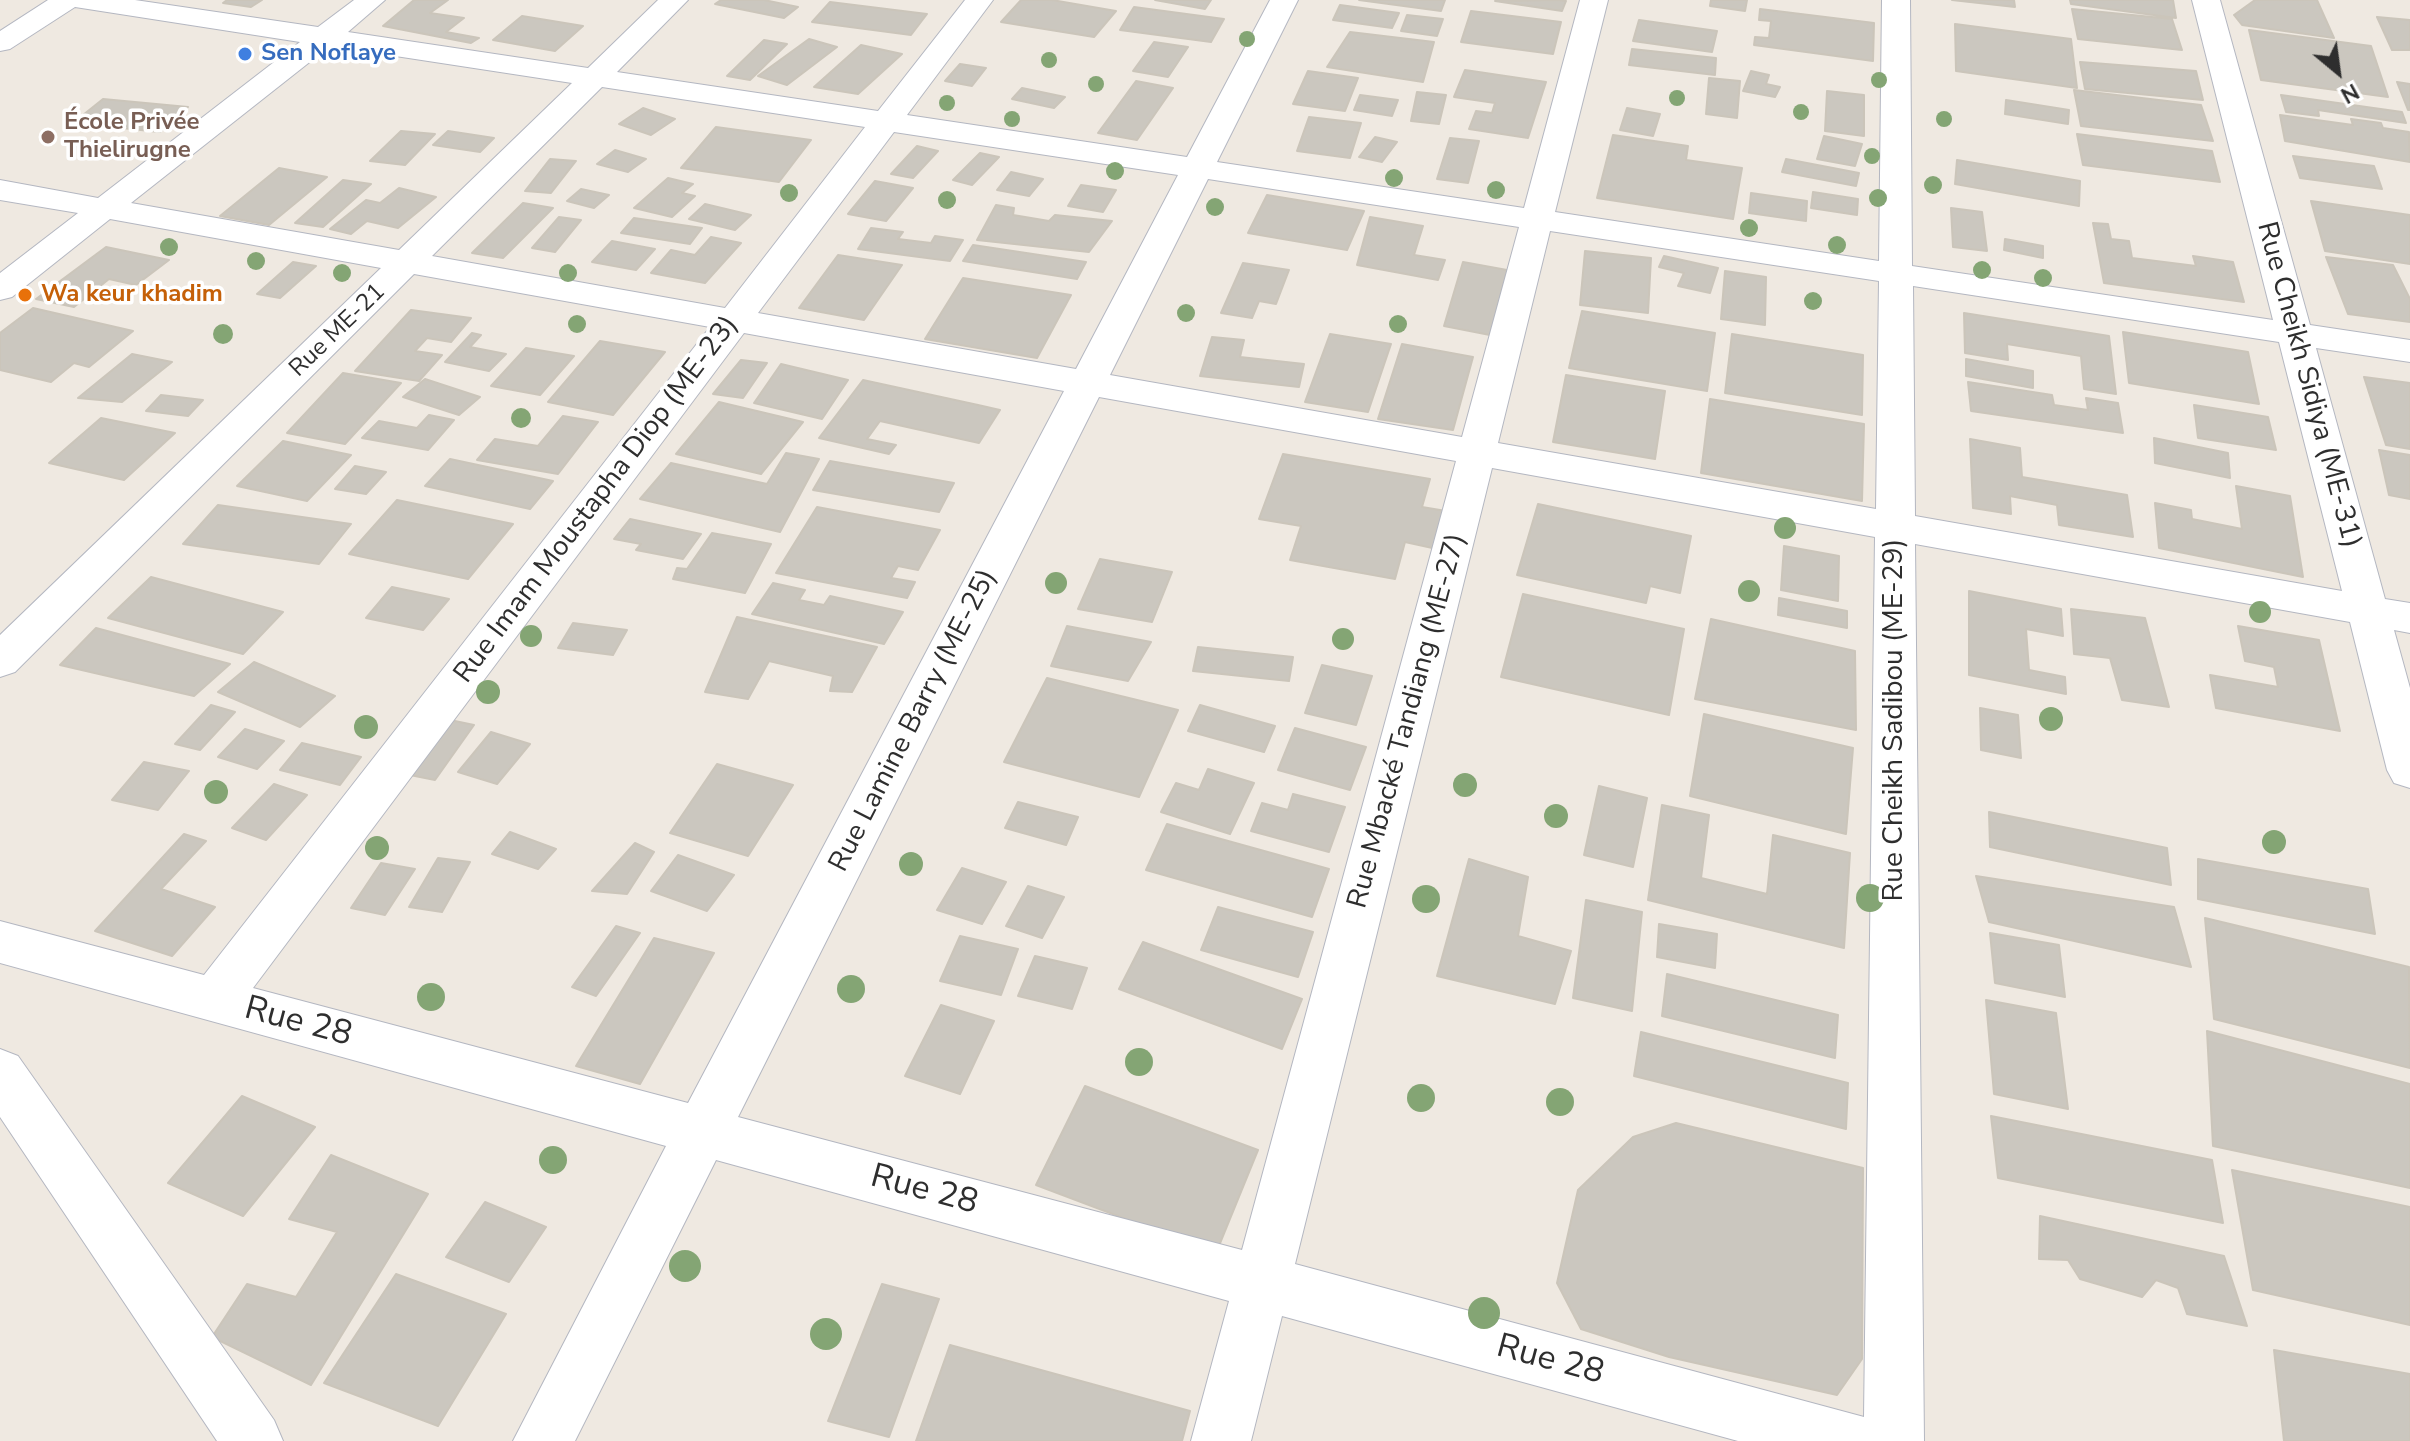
<!DOCTYPE html>
<html>
<head>
<meta charset="utf-8">
<style>
  body { margin:0 }
  #map { position:relative; width:2410px; height:1441px; overflow:hidden; background:#efe9e1; font-family:"Nunito Sans",sans-serif }
  canvas { display:block }
  .north { position:absolute; left:2298px; top:32px; width:80px; height:80px; -webkit-text-stroke:6px #fff; paint-order:stroke; rotate:151deg; font-size:22px; font-weight:700; line-height:32px; text-align:center; color:#2e2e2e }
  .north::after { content:''; display:block; margin:auto; width:28px; height:36px; background:#2e2e2e; clip-path:polygon(50% 0,100% 100%,50% 72%,0 100%) }
</style>
</head>
<body>
<div id="map">
<canvas width="2410" height="1441"></canvas>
<div class="north">N</div>
</div>
<script>
const c = document.querySelector('canvas').getContext('2d');
c.lineJoin = 'round';
function fillPath(path, color) { c.fillStyle = color; c.fill(path, 'evenodd'); }
function strokePath(path, color, width, dash) { c.strokeStyle = color; c.lineWidth = width; c.lineCap = dash ? 'butt' : 'round'; c.setLineDash(dash || []); c.stroke(path); }
function label(font, color, halo, rows, align = 'center') {
  c.font = font + ' "Nunito Sans",sans-serif'; c.lineWidth = 7; c.setLineDash([]); c.textBaseline = 'middle'; c.strokeStyle = halo; c.fillStyle = color; for (const [text, x, y, turn = 0] of rows) {
    c.save(); c.translate(x, y); c.rotate((+turn || 0) * Math.PI / 180); c.textAlign = isNaN(turn) ? turn : align; if (halo) c.strokeText(text, 0, 0); c.fillText(text, 0, 0); c.restore();
  }
}
const building = new Path2D(`
  M227 0H262L251 7 223 3Z
  M414 0H448L430 13 464 18 446 32 479 38 471 43 383 26Z
  M721 0H764L798 7 784 18 715 4Z
  M1021 0H1052L1116 11 1094 37 1001 22Z
  M1155 0H1211L1205 9Z
  M1359 0H1445L1441 11Z
  M1558 0 1566 1 1562 11 1495 1Z
  M1711 0H1747L1745 11 1710 6Z
  M1952 0H2014L2015 7Z
  M2070 0H2173L2176 18 2071 4Z
  M2255 0H2317L2334 38 2242 25 2234 15Z
  M830 2 927 14 911 35 812 22Z
  M1340 5 1399 13 1392 28 1333 20Z
  M1134 7 1224 19 1211 42 1120 30Z
  M1760 9 1874 23 1873 61 1754 45 1755 37 1769 38 1771 21 1759 20Z
  M2072 9 2172 19 2182 50 2078 39Z
  M1471 11 1561 22 1553 54 1461 42Z
  M1407 15 1443 19 1437 36 1401 31Z
  M522 16 583 26 555 51 493 40Z
  M2377 17 2410 20V50H2392Z
  M1639 20 1717 31 1712 52 1633 41Z
  M1955 24 2071 39 2077 88 1956 71Z
  M2249 30 2371 46 2388 97 2261 80Z
  M1350 32 1434 42 1423 82 1327 67Z
  M809 39 837 47 787 85 758 76Z
  M764 40 787 44 750 80 727 76Z
  M1154 42 1188 47 1168 77 1133 71Z
  M861 45 902 54 858 94 814 87Z
  M1632 49 1716 58 1715 75 1629 65Z
  M2080 62 2196 71 2203 100 2085 89Z
  M960 64 986 68 972 86 945 81Z
  M1465 70 1546 82 1528 138 1469 129 1476 111 1492 113 1495 103 1454 97Z
  M1308 71 1358 78 1345 111 1293 104Z
  M1751 71 1769 75 1766 84 1780 87 1775 97 1743 91Z
  M1709 78 1740 81 1737 118 1706 114Z
  M1136 81 1173 88 1137 140 1098 133Z
  M2397 82 2410 84V110H2408Z
  M1022 88 1065 97 1054 108 1012 99Z
  M2074 90 2201 105 2213 141 2081 126Z
  M1827 91 1864 95V136L1825 131Z
  M1417 92 1446 95 1439 124 1411 121Z
  M1360 95 1398 100 1392 116 1354 110Z
  M2281 95 2402 112 2406 123 2318 110 2319 116 2286 112Z
  M103 99 188 107 160 132 73 123Z
  M2006 100 2069 110 2068 124 2005 114Z
  M643 108 675 119 651 135 619 124Z
  M1627 108 1660 114 1653 136 1620 130Z
  M2280 115 2353 125 2351 119 2381 123 2383 128 2409 132 2410 162 2285 141Z
  M1309 117 1361 123 1350 158 1297 151Z
  M716 127 811 140 779 182 681 168Z
  M401 131 435 134 405 165 370 161Z
  M448 131 494 138 480 152 433 145Z
  M2077 134 2212 151 2220 182 2083 165Z
  M1613 135 1688 146 1686 160 1742 168 1733 219 1597 198Z
  M1824 136 1862 144 1855 166 1817 159Z
  M1375 137 1397 142 1382 162 1359 157Z
  M1450 138 1479 141 1468 183 1437 179Z
  M917 146 938 151 913 178 891 174Z
  M615 150 646 159 628 172 597 164Z
  M980 153 999 157 972 185 953 180Z
  M2293 156 2374 166 2382 189 2300 178Z
  M550 159 576 161 551 193 525 191Z
  M1786 159 1859 173 1856 186 1782 172Z
  M1957 160 2080 181 2079 206 1955 184Z
  M279 168 327 177 269 225 220 216Z
  M1011 172 1043 179 1029 196 997 190Z
  M668 178 693 184 682 193 695 196 672 217 634 208Z
  M343 180 371 184 323 227 295 223Z
  M875 181 913 188 886 221 848 214Z
  M1081 185 1116 190 1103 212 1068 206Z
  M399 188 436 197 398 228 367 221 351 234 330 229 366 200 380 203Z
  M581 189 609 195 594 208 567 201Z
  M1813 192 1858 199 1857 215 1811 208Z
  M1751 193 1807 201 1806 221 1749 213Z
  M1267 195 1364 211 1347 250 1248 233Z
  M2311 201 2410 215V264L2325 251Z
  M523 203 553 208 503 258 472 253Z
  M705 204 751 215 735 230 689 219Z
  M996 205 1014 208 1013 215 1049 221 1055 215 1112 221 1089 252 977 240Z
  M1951 208 1982 212 1987 251 1953 247Z
  M559 217 581 220 555 252 532 248Z
  M1370 217 1423 226 1414 255 1445 260 1438 280 1357 265Z
  M634 218 702 228 690 244 621 233Z
  M2093 223 2108 224 2111 239 2129 241 2132 258 2196 266 2193 256 2233 262 2244 302 2104 283Z
  M871 228 903 232 898 239 931 243 935 236 963 240 950 261 858 249Z
  M711 237 741 243 705 283 651 273 671 250 695 255Z
  M2005 239 2043 246V258L2004 250Z
  M612 241 655 249 636 270 592 262Z
  M973 245 1086 262 1077 279 963 261Z
  M106 247 169 260 136 285 109 279 74 307 36 299Z
  M1585 251 1651 258 1648 313 1580 305Z
  M838 255 902 265 864 320 799 308Z
  M1664 256 1718 268 1710 293 1678 286 1684 273 1659 267Z
  M2326 257 2393 265 2410 299V322L2348 314Z
  M293 262 316 266 280 298 257 294Z
  M1463 262 1507 270 1490 335 1444 326Z
  M1243 263 1289 270 1276 304 1259 301 1252 318 1221 313Z
  M1725 271 1766 277 1765 325 1721 319Z
  M963 278 1071 295 1037 358 925 339Z
  M33 308 133 331 89 367 74 363 51 382 0 370V333Z
  M411 310 471 318 451 342 427 338 415 351 442 355 419 381 355 371Z
  M1582 311 1715 333 1707 391 1569 368Z
  M1964 313 2109 336 2116 394 2084 389 2081 356 2007 344 2008 360 1965 353Z
  M2123 332 2248 352 2259 404 2129 383Z
  M472 333 481 335 470 347 506 354 489 371 445 362Z
  M1330 334 1391 344 1368 412 1305 402Z
  M1732 334 1863 355 1862 415 1725 393Z
  M1212 337 1244 340 1240 357 1304 364 1299 387 1200 376Z
  M600 341 665 352 613 415 548 402Z
  M1402 344 1473 357 1453 430 1378 419Z
  M526 348 574 356 540 395 491 386Z
  M132 354 172 362 122 402 78 398Z
  M1966 359 2033 371V388L1966 376Z
  M741 360 767 363 743 398 713 394Z
  M781 364 848 380 822 419 754 403Z
  M343 373 401 383 345 444 287 433Z
  M1566 375 1665 391 1655 459 1553 442Z
  M2364 377 2410 383V449L2386 445Z
  M425 379 480 397 459 415 403 397Z
  M863 380 978 405 1000 410 979 443 880 421 867 439 896 445 889 454 819 438Z
  M1968 382 2052 395 2054 405 2088 410 2086 398 2118 403 2123 433 1971 411Z
  M161 395 203 400 188 416 146 411Z
  M1710 399 1864 424 1862 501 1701 473Z
  M719 402 803 422 761 474 676 454Z
  M2194 405 2268 417 2276 450 2198 438Z
  M429 415 454 420 428 450 362 438 379 421 417 428Z
  M563 416 598 422 558 474 477 460 495 439 538 446Z
  M101 418 175 433 124 480 49 463Z
  M2154 438 2228 453 2230 478 2155 463Z
  M1970 439 2020 448 2022 477 2127 495 2133 537 2059 525 2057 505 2010 496 2011 514 1973 508Z
  M283 441 351 455 307 501 237 486Z
  M2379 450 2410 455V499L2389 495Z
  M786 453 819 459 780 532 640 499 671 463 767 484Z
  M1283 454 1430 479 1422 507 1446 511 1437 549 1405 542 1395 579 1290 560 1301 526 1259 519Z
  M450 459 553 481 530 509 425 486Z
  M830 461 954 483 939 512 813 490Z
  M355 466 386 472 366 494 335 489Z
  M2236 486 2290 496 2303 577 2159 548 2155 503 2191 510 2192 519 2242 529Z
  M397 500 513 524 468 579 349 554Z
  M1538 504 1691 536 1680 593 1650 586 1646 603 1517 575Z
  M218 505 351 524 319 564 183 544Z
  M817 507 940 530 918 570 898 566 891 578 915 582 907 598 776 573Z
  M630 519 701 534 683 559 636 550 641 544 614 539Z
  M712 533 771 544 745 593 673 579 677 568 687 569Z
  M1784 546 1839 556 1838 601 1781 590Z
  M1100 559 1172 572 1152 622 1078 609Z
  M151 577 283 612 243 654 108 618Z
  M773 583 805 590 799 600 824 605 830 596 903 612 884 644 752 614Z
  M392 587 449 599 423 630 366 618Z
  M1969 591 2061 609 2063 636 2026 629 2029 670 2065 677 2066 694 1969 675Z
  M1523 594 1684 629 1669 715 1501 677Z
  M1779 598 1847 611V628L1778 615Z
  M2071 609 2145 618 2169 707 2122 700 2110 658 2074 654Z
  M737 617 877 647 852 692 830 691 833 676 769 661 748 699 705 692Z
  M1711 619 1855 651 1856 730 1695 699Z
  M573 623 627 630 613 655 558 648Z
  M1067 626 1151 642 1128 681 1051 666Z
  M2238 626 2319 640 2340 731 2216 708 2210 675 2278 687 2274 667 2245 661Z
  M96 628 230 664 194 696 60 665Z
  M1198 647 1293 657 1289 681 1193 671Z
  M254 662 335 696 300 727 218 692Z
  M1322 665 1372 676 1356 725 1305 713Z
  M1047 678 1178 710 1139 797 1004 762Z
  M211 705 235 712 200 750 175 744Z
  M1200 705 1275 726 1264 752 1188 731Z
  M1980 708 2018 715 2021 758 1981 750Z
  M1704 714 1853 748 1846 834 1690 796Z
  M450 720 474 725 435 780 410 775Z
  M1295 728 1366 747 1350 790 1278 770Z
  M245 729 284 741 257 769 218 757Z
  M491 732 530 744 497 784 458 772Z
  M302 743 361 757 340 785 280 770Z
  M144 762 189 771 158 810 112 800Z
  M717 764 793 785 748 856 670 833Z
  M1208 769 1254 783 1230 834 1161 812 1176 783 1199 790Z
  M274 784 307 795 266 840 232 828Z
  M1599 786 1647 798 1633 867 1584 855Z
  M1293 794 1345 807 1329 852 1251 831 1262 803 1288 810Z
  M1018 802 1078 817 1066 845 1005 828Z
  M1662 805 1709 815 1701 878 1767 894 1773 835 1850 853 1844 948 1648 900Z
  M1989 812 2167 848 2171 885 1990 847Z
  M1167 824 1329 869 1312 917 1146 870Z
  M510 832 556 849 538 869 492 854Z
  M184 834 206 841 161 889 215 907 172 956 95 931Z
  M635 843 654 852 627 894 592 891Z
  M678 855 734 875 707 911 651 891Z
  M438 858 470 862 442 912 409 907Z
  M1469 859 1528 877 1518 936 1571 951 1555 1004 1437 976Z
  M2198 859 2368 889 2375 934 2198 899Z
  M381 863 415 869 385 915 351 908Z
  M962 868 1006 882 982 924 937 910Z
  M1976 876 2174 907 2191 967 1989 922Z
  M1028 886 1064 897 1042 938 1006 926Z
  M1586 900 1642 912 1632 1011 1573 998Z
  M1218 907 1313 932 1298 977 1201 950Z
  M2205 918 2409 967 2410 1068 2214 1019Z
  M1659 924 1717 934 1715 968 1657 957Z
  M616 926 640 933 596 996 572 987Z
  M1990 933 2059 945 2065 997 1995 983Z
  M960 936 1018 949 1001 995 940 981Z
  M654 938 714 953 640 1084 576 1066Z
  M1143 942 1302 999 1282 1049 1119 989Z
  M1035 956 1087 968 1072 1009 1018 996Z
  M1667 974 1838 1015 1835 1058 1662 1016Z
  M1986 1000 2056 1013 2068 1109 1994 1094Z
  M941 1005 994 1021 960 1094 905 1076Z
  M2207 1031 2410 1084V1188L2213 1146Z
  M1641 1032 1848 1083 1846 1129 1634 1076Z
  M1085 1086 1258 1150 1216 1253 1036 1185Z
  M242 1096 315 1127 243 1216 168 1183Z
  M1991 1116 2212 1160 2223 1223 1998 1178Z
  M1676 1123 1863 1168 1862 1359 1837 1395 1669 1357 1581 1329 1557 1283 1578 1190 1633 1137Z
  M331 1155 428 1194 311 1385 212 1337 247 1284 296 1297 337 1232 289 1219Z
  M2232 1170 2410 1207V1325L2253 1290Z
  M485 1202 546 1227 509 1282 446 1257Z
  M2040 1216 2224 1256 2247 1326 2187 1314 2178 1288 2156 1280 2142 1297 2080 1279 2068 1260 2039 1259Z
  M396 1274 506 1314 438 1426 324 1383Z
  M882 1284 939 1299 889 1437 828 1421Z
  M950 1345 1190 1411 1182 1441H916Z
  M2274 1350 2410 1374V1441H2284Z`);
const minor = new Path2D(`
  M48 0H135L318 27 354 0H385L348 32 588 68 658 0H688L617 72 878 111 965 0H993L907 115 1187 157 1270 0H1298L1217 162 1524 208 1580 0H1608L1555 212 1879 261 1882 0H1910L1912 266 2273 320 2192 0H2220L2310 325 2410 340V362L2316 348 2385 599 2410 603V633L2394 630 2410 688V788L2394 783 2387 770 2350 622 1915 544 1924 1441H1738L1282 1316 1251 1441H1191L1229 1301 716 1160 575 1441H513L666 1146 0 963V921L204 975 710 327 414 274 15 672 0 677V635L381 268 110 219 12 297 0 300V273L78 213 0 200V180L98 198 300 42 75 7 10 49 0 51V31ZM330 46 572 83 399 250 131 203ZM602 87 865 127 725 308 432 256ZM894 132 1178 175 1076 369 758 313ZM1208 179 1519 227 1462 437 1110 375ZM1550 231 1879 281 1876 509 1498 443ZM1913 286 2279 342 2342 591 1915 516ZM744 333 1064 391 688 1103 253 988ZM1099 397 1456 461 1242 1250 738 1117ZM1492 468 1875 537 1864 1417 1295 1264Z
  M0 1049 18 1056 274 1420 283 1441H217L0 1117Z`);
const trees = [
  [1247,39,8],
  [1049,60,8],
  [1879,80,8],
  [1096,84,8],
  [1677,98,8],
  [947,103,8],
  [1801,112,8],
  [1012,119,8],
  [1944,119,8],
  [1872,156,8],
  [1115,171,9],
  [1394,178,9],
  [1933,185,9],
  [1496,190,9],
  [789,193,9],
  [1878,198,9],
  [947,200,9],
  [1215,207,9],
  [1749,228,9],
  [1837,245,9],
  [169,247,9],
  [256,261,9],
  [1982,270,9],
  [342,273,9],
  [568,273,9],
  [2043,278,9],
  [1813,301,9],
  [1186,313,9],
  [577,324,9],
  [1398,324,9],
  [223,334,10],
  [521,418,10],
  [1785,528,11],
  [1056,583,11],
  [1749,591,11],
  [2260,612,11],
  [531,636,11],
  [1343,639,11],
  [488,692,12],
  [2051,719,12],
  [366,727,12],
  [1465,785,12],
  [216,792,12],
  [1556,816,12],
  [2274,842,12],
  [377,848,12],
  [911,864,12],
  [1870,898,14],
  [1426,899,14],
  [851,989,14],
  [431,997,14],
  [1139,1062,14],
  [1421,1098,14],
  [1560,1102,14],
  [553,1160,14],
  [685,1266,16],
  [1484,1313,16],
  [826,1334,16]
];
const markers = [
  [245,54,8,"#3f7fe0"],
  [48,137,8,"#8d6e63"],
  [25,295,8,"#e8710a"]
];
const farShopnames = [
  ["Sen Noflaye",261,54]
];
const farEducationnames = [
  ["École Privée",64,123],
  ["Thielirugne",64,151]
];
const farFoodnames = [
  ["Wa keur khadim",41,295]
];
const farStreetnames = [
  ["Rue ME-21",338,331,-44]
];
const streetNames = [
  ["Rue Cheikh Sidiya (ME-31)",2308,385,75],
  ["Rue Imam Moustapha Diop (ME-23)",597,500,-53],
  ["Rue Cheikh Sadibou (ME-29)",1895,720,-90],
  ["Rue Lamine Barry (ME-25)",914,721,-63],
  ["Rue Mbacké Tandiang (ME-27)",1408,721,-75]
];
const nearStreetnames = [
  ["Rue 28",298,1023,15],
  ["Rue 28",924,1191,15],
  ["Rue 28",1550,1361,15]
];
fillPath(building, '#cbc7bf');
strokePath(building, '#cbc5ba', 2);
strokePath(minor, '#b4b7c1', 2);
fillPath(minor, '#fff');
c.fillStyle = '#84a574';
for (const [x, y, r] of trees) { c.beginPath(); c.arc(x, y, r, 0, 2 * Math.PI); c.fill(); }
for (const [x, y, r, color] of markers) { const dot = new Path2D(); dot.arc(x, y, r, 0, 2 * Math.PI); c.fillStyle = color; c.fill(dot); strokePath(dot, '#fff', 3); }
label('bold 24px', '#366cbe', '#fff', farShopnames, 'left');
label('bold 24px', '#785e54', '#fff', farEducationnames, 'left');
label('bold 24px', '#c56008', '#fff', farFoodnames, 'left');
label('24px', '#2e2e2e', '#fff', farStreetnames);
label('28px', '#2e2e2e', '#fff', streetNames);
label('34px', '#2e2e2e', '#fff', nearStreetnames);
</script>
</body>
</html>
